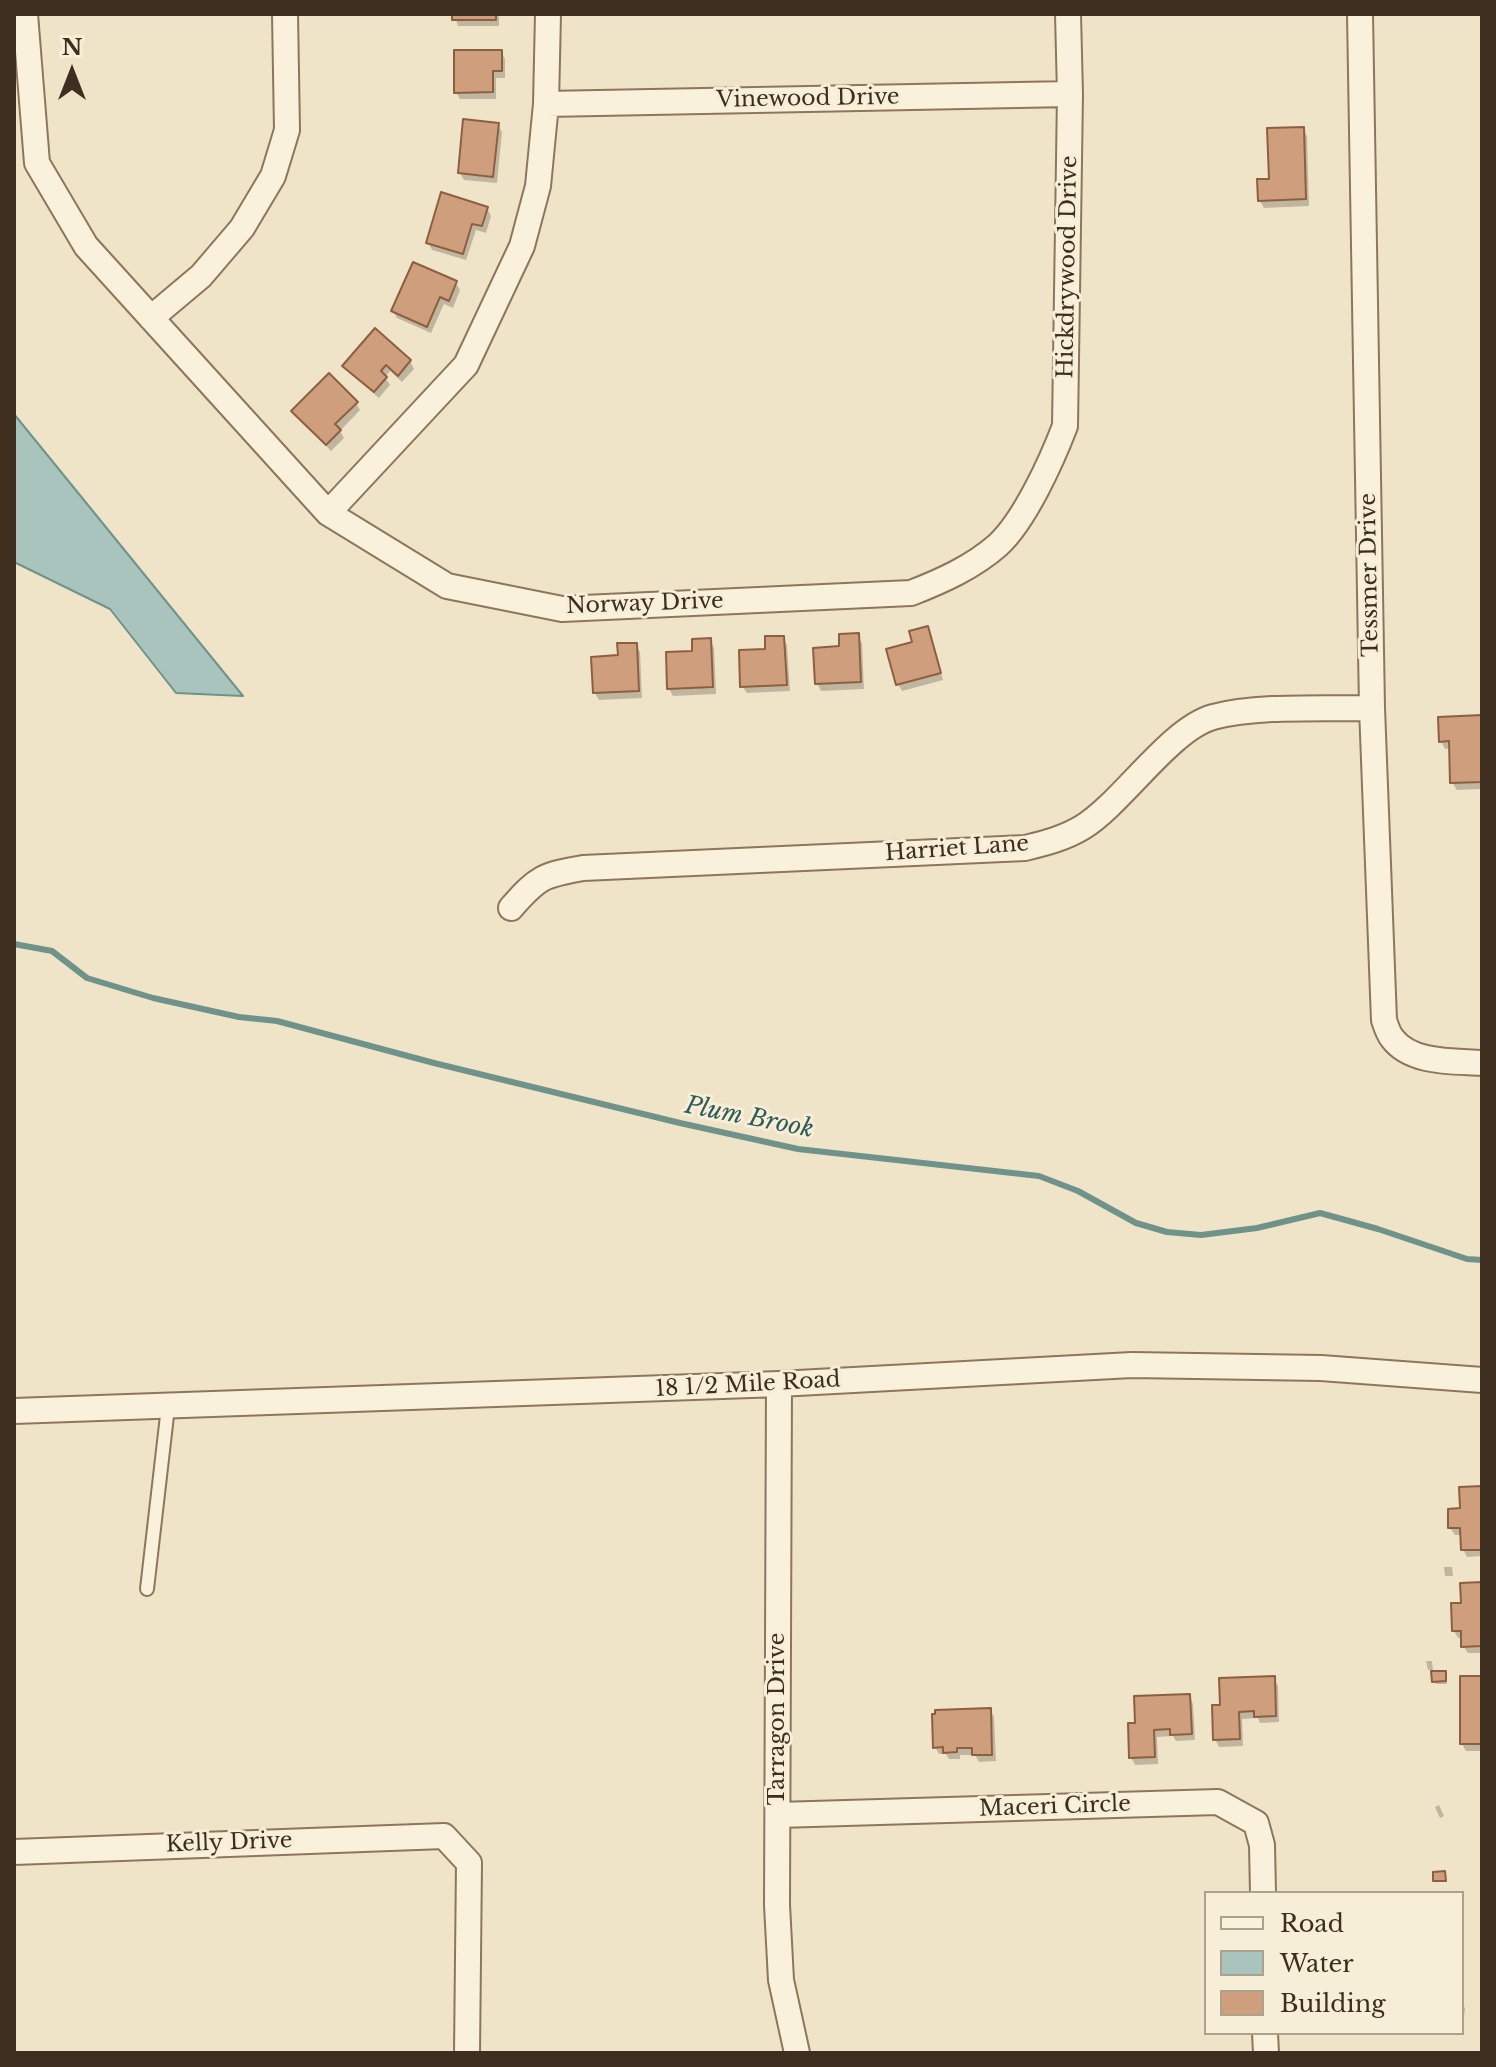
<!DOCTYPE html>
<html>
<head>
<meta charset="utf-8">
<style>
  body { margin:0 }
  #map { position:relative; width:1496px; height:2067px; overflow:hidden; background:#f0e4c8; font-family:"Libre Baskerville",serif }
  canvas { display:block }
  .frame { position:absolute; inset:0; border:16px solid #3d2e20; pointer-events:none }
  .legend { position:absolute; left:1204px; top:1891px; width:260px; height:144px; box-sizing:border-box; background:#f7eed8; border:2px solid #ada18e; margin:0; padding:10px 14px; list-style:none; font-size:24px; color:#3d2e20 }
  .legend li { display:flex; align-items:center; gap:16px; height:40px }
  .legend b { width:40px; border:2px solid #ada18e }
  .north { position:absolute; left:32px; top:32px; width:80px; height:80px; -webkit-text-stroke:6px #f7eed8; paint-order:stroke; rotate:0deg; font-size:22px; font-weight:700; line-height:32px; text-align:center; color:#3d2e20 }
  .north::after { content:''; display:block; margin:auto; width:28px; height:36px; background:#3d2e20; clip-path:polygon(50% 0,100% 100%,50% 72%,0 100%) }
</style>
</head>
<body>
<div id="map">
<canvas width="1496" height="2067"></canvas>
<div class="frame"></div>
<ul class="legend">
<li><b style="height:10px;background:#faf1dc"></b>Road</li>
<li><b style="height:22px;background:#a9c4bc"></b>Water</li>
<li><b style="height:22px;background:#cf9f7d"></b>Building</li>
</ul>
<div class="north">N</div>
</div>
<script>
const c = document.querySelector('canvas').getContext('2d');
c.lineJoin = 'round';
function fillPath(path, color) { c.fillStyle = color; c.fill(path, 'evenodd'); }
function strokePath(path, color, width, dash) { c.strokeStyle = color; c.lineWidth = width; c.lineCap = dash ? 'butt' : 'round'; c.setLineDash(dash || []); c.stroke(path); }
function label(font, color, halo, rows, align = 'center') {
  c.font = font + ' "Libre Baskerville",serif'; c.lineWidth = 6; c.setLineDash([]); c.textBaseline = 'middle'; c.strokeStyle = halo; c.fillStyle = color; for (const [text, x, y, turn = 0] of rows) {
    c.save(); c.translate(x, y); c.rotate((+turn || 0) * Math.PI / 180); c.textAlign = isNaN(turn) ? turn : align; if (halo) c.strokeText(text, 0, 0); c.fillText(text, 0, 0); c.restore();
  }
}
const water = new Path2D(`
  M14 414 243 696 176 693 110 609 14 562Z`);
const shadow = new Path2D(`
  M454 14H505V15H499V26H458Z
  M501 52 505 59V78H496V99H460L456 92Z
  M498 125 502 132 497 183 464 180 460 173Z
  M1302 129 1307 136 1309 206 1264 208 1260 201Z
  M487 208 491 216 486 233 476 230 466 260 432 250 428 242Z
  M456 283 460 290 453 308 444 304 431 333 397 318 393 311Z
  M410 361 414 369 402 382 390 371 385 377 390 385 379 398 349 373 345 366Z
  M356 403 360 410 340 431 344 438 331 451 294 411Z
  M927 628 943 680 902 691 898 684 914 644Z
  M857 635 862 643 864 689 821 691 817 683 842 648Z
  M783 638 787 645 790 691 747 693 742 686 767 651Z
  M710 640 714 648 716 694 673 696 669 689 694 653Z
  M636 645 640 652 642 698 599 700 595 693 620 657Z
  M1482 717V789L1457 790 1452 782 1451 748 1445 749 1441 741Z
  M1482 1488V1556L1467 1557 1463 1549 1462 1535H1455L1450 1528 1462 1510Z
  M1444 1567H1452L1453 1576H1445Z
  M1482 1584V1653H1468L1463 1646V1638H1458L1454 1631 1463 1605Z
  M1426 1661H1432L1433 1670H1428Z
  M1445 1673 1447 1684H1436L1434 1681Z
  M1273 1678 1278 1686 1279 1722 1260 1723 1258 1718 1242 1719 1243 1746 1219 1747 1215 1739 1222 1707Z
  M1482 1678V1751H1466L1462 1744Z
  M1189 1696 1193 1704 1195 1740 1176 1741 1173 1736 1157 1737 1158 1764 1135 1765 1131 1757 1137 1725Z
  M990 1710 994 1717 996 1761 979 1762 975 1755H960V1759H949L946 1754H939L935 1747Z
  M1439 1805 1444 1816 1440 1818 1435 1807Z
  M1462 2005 1465 2008 1463 2025H1462Z`);
const stream = new Path2D(`
  M14 944 52 951 87 978 153 998 239 1017 277 1021 434 1063 680 1123 798 1149 1039 1176 1078 1191 1136 1223 1167 1232 1201 1235 1257 1228 1320 1213 1378 1229 1467 1259 1482 1260`);
const building = new Path2D(`
  M452 14H496V20H452Z
  M454 50H502V71H493V92L454 93Z
  M463 119 499 123 493 177 458 173Z
  M1304 127 1306 199 1258 201 1257 179H1269L1267 128Z
  M441 192 488 207 482 226 472 224 463 254 426 243Z
  M413 262 457 281 449 301 440 297 427 327 391 311Z
  M375 328 411 360 398 376 386 365 381 371 387 377 374 392 342 366Z
  M329 373 358 402 335 424 341 430 326 445 291 411Z
  M928 626 941 673 896 685 886 649 912 642 909 631Z
  M859 633 861 682 815 684 813 648 839 646V634Z
  M765 636H784L787 685 740 687 739 650 765 649Z
  M711 638 713 687 667 689 666 652 692 651V639Z
  M617 643H637L639 691 593 693 591 657 618 655Z
  M1482 715V782L1450 783 1449 741 1439 742 1438 717Z
  M1482 1486V1550H1461L1460 1528H1448V1509L1460 1508 1459 1487Z
  M1482 1582V1646L1461 1647V1631H1452L1451 1603H1461L1460 1583Z
  M1431 1671H1446V1681L1432 1682Z
  M1275 1676 1276 1716 1254 1717V1711L1239 1712 1240 1739 1213 1740 1212 1705H1220L1219 1678Z
  M1460 1676H1482V1744H1460Z
  M1190 1694 1192 1734 1170 1735V1729L1154 1730 1155 1757 1129 1758 1128 1723H1135L1134 1696Z
  M991 1708 992 1755H972V1748H957V1752L943 1753V1747L933 1748 932 1714H935V1710Z
  M1445 1871 1446 1881H1433V1872Z`);
const service = new Path2D(`
  M147 1589 168 1407`);
const minor = new Path2D(`
  M25 14 37 163 86 246 328 513 447 586 562 609 911 593C942 581 973 567 998 545 1025 520 1052 460 1065 426L1070 94 1068 14
  M1360 14 1372 708 1384 1020C1386 1026 1388 1033 1392 1038 1411 1064 1454 1061 1482 1063
  M546 104 1070 94
  M151 318 201 276 242 228 273 176 287 130 285 14
  M328 513 466 365 522 246 538 186 546 104 548 14
  M511 908C538 877 543 875 583 868L1025 848C1046 843 1065 838 1083 827 1122 803 1170 729 1213 717 1258 705 1325 709 1372 708
  M779 1384 777 1905 781 1980 797 2053
  M14 1411 779 1384 1132 1365 1321 1368 1482 1380
  M778 1815 1218 1802 1256 1823 1262 1845 1263 1893
  M14 1852 444 1836 469 1863 467 2053
  M1265 2033 1266 2053`);
const streetNames = [
  ["Vinewood Drive",808,99,-1],
  ["Hickdrywood Drive",1068,267,-89],
  ["Tessmer Drive",1370,575,-91],
  ["Norway Drive",645,604,-2],
  ["Harriet Lane",957,849,-4],
  ["18 1/2 Mile Road",748,1385,-3],
  ["Tarragon Drive",778,1719,-90],
  ["Maceri Circle",1055,1807,-2],
  ["Kelly Drive",229,1843,-2]
];
const waterNames = [
  ["Plum Brook",749,1118,11]
];
fillPath(water, '#a9c4bc');
strokePath(water, '#6f938a', 2);
fillPath(shadow, '#0003');
strokePath(stream, '#6f938a', 6);
fillPath(building, '#cf9f7d');
strokePath(building, '#8d5f41', 2);
strokePath(service, '#8d765c', 16);
strokePath(minor, '#8d765c', 28);
strokePath(service, '#faf1dc', 12);
strokePath(minor, '#faf1dc', 24);
label('22px', '#3d2e20', '#f7eed8', streetNames);
label('italic 24px', '#2f5d5a', '#f7eed8', waterNames);
</script>
</body>
</html>
